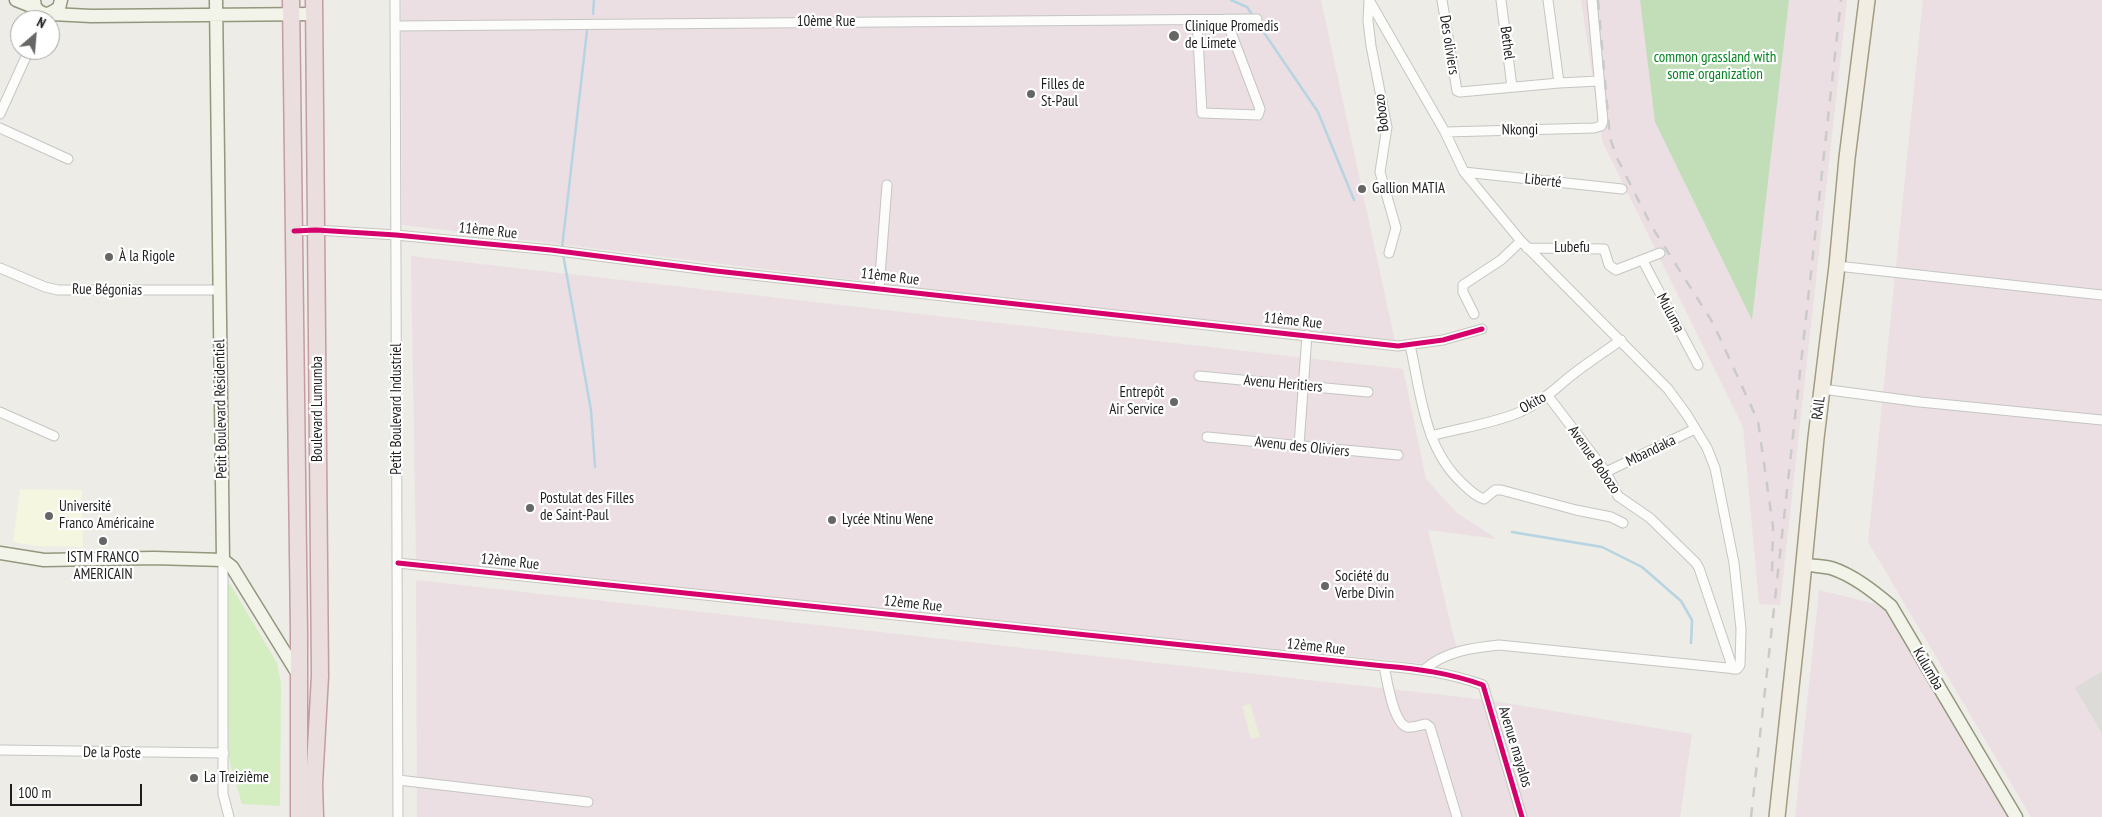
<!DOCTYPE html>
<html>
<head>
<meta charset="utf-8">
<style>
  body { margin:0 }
  #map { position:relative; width:2102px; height:817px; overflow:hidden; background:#edece6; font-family:"PT Sans Narrow",sans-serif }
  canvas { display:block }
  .north { position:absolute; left:10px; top:10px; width:50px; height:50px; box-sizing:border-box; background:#fff; border:1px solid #a5a5a5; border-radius:50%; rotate:27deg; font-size:14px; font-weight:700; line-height:20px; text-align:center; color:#1e1e1e }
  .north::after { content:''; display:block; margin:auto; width:18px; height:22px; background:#666664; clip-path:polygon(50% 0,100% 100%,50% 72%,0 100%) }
  .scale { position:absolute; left:10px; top:784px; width:132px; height:22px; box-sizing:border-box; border:2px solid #1e1e1e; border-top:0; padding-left:6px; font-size:15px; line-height:18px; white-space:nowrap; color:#1e1e1e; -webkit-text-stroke:4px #fff; paint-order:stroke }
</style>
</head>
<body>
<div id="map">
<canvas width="2102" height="817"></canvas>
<div class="north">N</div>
<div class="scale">100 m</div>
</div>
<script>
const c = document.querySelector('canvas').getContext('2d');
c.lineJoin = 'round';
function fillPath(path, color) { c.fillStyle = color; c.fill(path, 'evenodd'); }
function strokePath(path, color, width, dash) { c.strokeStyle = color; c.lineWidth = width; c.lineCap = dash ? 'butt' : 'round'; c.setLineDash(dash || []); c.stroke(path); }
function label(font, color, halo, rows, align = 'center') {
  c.font = font + ' "PT Sans Narrow",sans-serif'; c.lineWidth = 4.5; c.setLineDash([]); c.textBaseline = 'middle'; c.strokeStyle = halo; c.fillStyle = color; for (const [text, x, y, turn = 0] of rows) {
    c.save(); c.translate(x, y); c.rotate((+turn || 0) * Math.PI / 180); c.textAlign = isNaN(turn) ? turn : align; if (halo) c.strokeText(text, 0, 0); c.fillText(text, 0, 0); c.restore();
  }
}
const residential = new Path2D(`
  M2102 671V734L2074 687Z`);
const industrial = new Path2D(`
  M401 0H1321L1396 346 402 225Z
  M1581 0H1847L1780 605 1759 604 1743 427 1602 141Z
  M1923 0H2102V671L2075 688 2102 734V817H2031L1868 542Z
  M411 256 1403 369 1426 479 1457 513 1497 539 1428 530 1458 654 1427 664 416 563Z
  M416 580 1488 700 1692 734 1680 817H417Z
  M1819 590 1888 607 2011 817H1795Z`);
const education = new Path2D(`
  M20 489 82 490 83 547 36 546 13 542Z`);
const farmland = new Path2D(`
  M1250 704 1260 737 1251 739 1242 706Z`);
const grass = new Path2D(`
  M225 584H230L277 663 281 684 280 806 242 804 229 759Z`);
const forest = new Path2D(`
  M1640 0H1789L1752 320 1655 122Z`);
const stream = new Path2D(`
  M1231 0 1247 7 1253 16
  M593 14 594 0
  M1256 21 1318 112 1354 200
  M562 248 587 31
  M563 254 591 410 595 467
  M1512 532 1602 547 1642 567 1681 601 1692 620 1691 643`);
const street = new Path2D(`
  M395 0 398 817
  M1369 0 1445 132 1464 172 1521 241 1668 389 1687 415 1707 448 1715 468 1734 563 1741 629 1740 665 1737 669 1499 645C1472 648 1446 651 1425 669
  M1369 0 1368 21 1371 46 1387 127 1380 172 1396 228 1389 253
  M1442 0 1457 91 1460 92 1559 83
  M1501 0 1512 87
  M1548 0 1559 83 1599 81
  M1197 20 1202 113 1258 115 1260 109 1226 19
  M396 26 1257 19
  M0 114 29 50
  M0 128 68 159
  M1445 132 1594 128 1601 126 1603 121 1592 0
  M1464 172 1622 189
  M294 231 316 230 396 235 551 250 716 271 1398 346 1443 340 1482 329
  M1527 248 1604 249 1609 265 1616 270 1660 253
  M1643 261 1698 365
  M1837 266 2102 295
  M0 268 45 287 58 290H219
  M879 289 887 185
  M1474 314 1463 292V285L1501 260 1521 241
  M1410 345C1421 394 1424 448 1462 483 1468 489 1476 497 1484 499L1495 490H1501L1576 510 1611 517 1623 523
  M1199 376 1368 392
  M1822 389 1920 402 2102 420
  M1548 396 1606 472 1618 496 1650 518 1696 563 1699 568 1733 669
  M0 412 54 436
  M1431 436C1460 428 1492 424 1520 412 1539 403 1552 392 1567 379 1584 365 1603 353 1621 340
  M1207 437 1398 455
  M1299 445 1307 335
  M1606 472 1695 429
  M223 560V794L229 817
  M398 563 1384 666C1419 669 1450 673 1483 685L1522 817
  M1384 666C1387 680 1393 723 1407 727 1412 728 1420 725 1426 724L1430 727 1457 817
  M0 750 224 753
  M398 780 588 802`);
const secondary = new Path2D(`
  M16 0 36 8
  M34 0C34 9 40 14 49 14L59 8 61 0
  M216 0 223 560
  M52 14 91 16 315 14
  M0 553 44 560 154 558 223 560 232 567 298 674
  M1803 564C1812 566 1822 566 1831 568 1853 575 1873 591 1891 606L2016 817`);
const primary = new Path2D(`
  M1777 817 1800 604 1816 438 1837 266 1847 158 1867 0`);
const highway = new Path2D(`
  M291 0 299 632V817
  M314 0 320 676 314 784 315 817`);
const rail = new Path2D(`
  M1598 0 1610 138 1617 158 1652 227 1713 323 1758 421 1773 527 1772 576
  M1751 817 1841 0`);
const cycleway = new Path2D(`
  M294 231 316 230 396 235 551 250 716 271 1398 346 1443 340 1482 329
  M398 563 1384 666C1419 669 1450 673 1483 685L1522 817`);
const markers = [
  [1174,36,6,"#666664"],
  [1031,94,5,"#666664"],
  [1362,189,5,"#666664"],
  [109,257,5,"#666664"],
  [1174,402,5,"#666664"],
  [530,508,5,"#666664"],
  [49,516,5,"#666664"],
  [832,520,5,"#666664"],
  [103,541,5,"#666664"],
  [1325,586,5,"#666664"],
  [194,778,5,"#666664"]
];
const streetNames = [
  ["10ème Rue",826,22],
  ["Bethel",1507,43,82],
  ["Des oliviers",1449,45,81],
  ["Bobozo",1382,113,-97],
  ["Nkongi",1520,130,-1],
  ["Liberté",1543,181,6],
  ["11ème Rue",488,231,6],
  ["Lubefu",1572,248],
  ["11ème Rue",890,277,7],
  ["Rue Bégonias",107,290,1],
  ["Muluma",1670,313,62],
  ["11ème Rue",1293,321,6],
  ["Avenu Heritiers",1283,384,5],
  ["Okito",1533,403,-29],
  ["RAIL",1819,408,-83],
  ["Petit Boulevard Résidentiel",221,409,-91],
  ["Boulevard Lumumba",318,409,-90],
  ["Petit Boulevard Industriel",397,409,-90],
  ["Avenu des Oliviers",1302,447,6],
  ["Mbandaka",1651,451,-26],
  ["Avenue Bobozo",1594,460,55],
  ["12ème Rue",510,562,6],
  ["12ème Rue",913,604,6],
  ["12ème Rue",1316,647,6],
  ["Kulumba",1928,669,60],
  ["Avenue mayalos",1515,747,73],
  ["De la Poste",112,753,1]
];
const poiNames = [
  ["Clinique Promedis",1185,27],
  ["de Limete",1185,44],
  ["Filles de",1041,85],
  ["St-Paul",1041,102],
  ["Gallion MATIA",1372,189],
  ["À la Rigole",119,257],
  ["Entrepôt",1164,393,"right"],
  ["Air Service",1164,410,"right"],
  ["Postulat des Filles",540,499],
  ["de Saint-Paul",540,516],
  ["Université",59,507],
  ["Franco Américaine",59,524],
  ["Lycée Ntinu Wene",842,520],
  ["ISTM FRANCO",103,558,"center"],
  ["AMERICAIN",103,575,"center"],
  ["Société du",1335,577],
  ["Verbe Divin",1335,594],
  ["La Treizième",204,778]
];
const parkNames = [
  ["common grassland with",1715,58],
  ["some organization",1715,75]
];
fillPath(residential, '#dcdbd8');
fillPath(industrial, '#ebdfe4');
fillPath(education, '#f5f6e0');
fillPath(farmland, '#ebeed8');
fillPath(grass, '#d4eec2');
fillPath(forest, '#c2deb9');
strokePath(stream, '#b6d4e2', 2.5);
strokePath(street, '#c5c5c2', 11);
strokePath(secondary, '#92977d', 15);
strokePath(primary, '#a39c82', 18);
strokePath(highway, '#c49ca1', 19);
strokePath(street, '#fcfcfb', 9);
strokePath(secondary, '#f2f4e9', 12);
strokePath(primary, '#f1ede3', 15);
strokePath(highway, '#eadede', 16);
strokePath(rail, '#cacac9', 2.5, [10, 10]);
strokePath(cycleway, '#d6006c', 5);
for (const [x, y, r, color] of markers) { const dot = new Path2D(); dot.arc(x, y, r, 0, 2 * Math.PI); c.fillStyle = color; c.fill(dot); strokePath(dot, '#fff', 2); }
label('15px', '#1e1e1e', '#fff', streetNames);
label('15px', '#1e1e1e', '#fff', poiNames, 'left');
label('15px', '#02851e', '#fff', parkNames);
</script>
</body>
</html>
